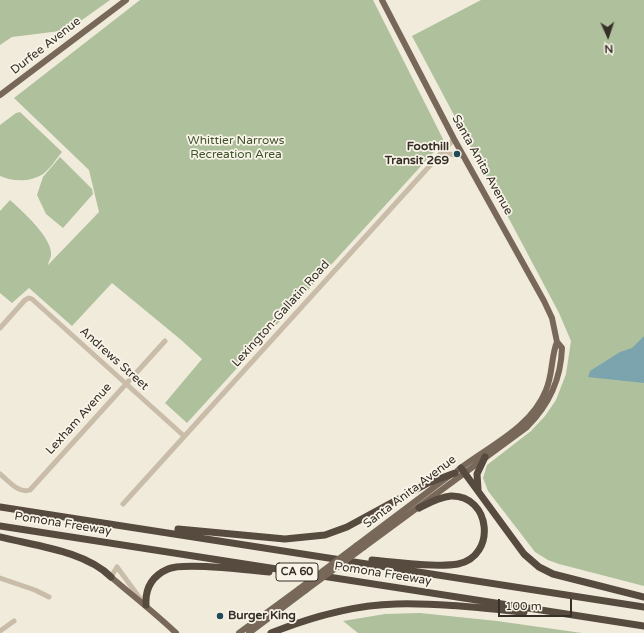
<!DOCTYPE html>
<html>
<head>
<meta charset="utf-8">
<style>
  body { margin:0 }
  #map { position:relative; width:644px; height:633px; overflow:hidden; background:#f1ebdc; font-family:"Varela Round",sans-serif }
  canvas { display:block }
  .north { position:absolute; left:588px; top:16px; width:40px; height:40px; -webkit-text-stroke:3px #f9f4e8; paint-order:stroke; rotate:177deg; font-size:11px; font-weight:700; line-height:16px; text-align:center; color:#362f28 }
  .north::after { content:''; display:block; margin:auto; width:14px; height:18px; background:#362f28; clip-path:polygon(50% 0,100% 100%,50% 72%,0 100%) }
  .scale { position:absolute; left:498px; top:599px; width:74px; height:18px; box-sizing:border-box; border:2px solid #362f28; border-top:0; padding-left:5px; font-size:12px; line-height:14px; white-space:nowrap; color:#362f28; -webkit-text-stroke:3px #f9f4e8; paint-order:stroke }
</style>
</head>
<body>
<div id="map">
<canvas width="644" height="633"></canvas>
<div class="north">N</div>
<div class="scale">100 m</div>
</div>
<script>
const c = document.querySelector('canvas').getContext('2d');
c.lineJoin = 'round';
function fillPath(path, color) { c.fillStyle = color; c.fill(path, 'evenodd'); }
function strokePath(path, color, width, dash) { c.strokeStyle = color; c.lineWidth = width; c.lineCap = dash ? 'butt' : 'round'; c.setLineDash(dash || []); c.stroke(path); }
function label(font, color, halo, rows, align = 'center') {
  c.font = font + ' "Varela Round",sans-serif'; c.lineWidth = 3.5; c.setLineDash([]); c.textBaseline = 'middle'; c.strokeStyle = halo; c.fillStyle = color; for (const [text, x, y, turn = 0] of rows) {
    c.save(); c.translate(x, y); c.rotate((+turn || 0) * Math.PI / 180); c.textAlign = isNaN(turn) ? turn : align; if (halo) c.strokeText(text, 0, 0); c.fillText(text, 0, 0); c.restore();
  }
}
const green = new Path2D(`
  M0 0H110L68 30 12 37 0 45Z
  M140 0H373L443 139 442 143 187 423 165 403 202 359 180 339 112 283 72 326 29 288 12 303 0 293V211L10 200C22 211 54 239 51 256 50 259 48 263 48 265L99 212 89 170 14 98Z
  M481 0H644V586L559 564 548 560 535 552 488 491 483 478 487 465 531 431 545 416 556 400 566 374 571 341 559 313 412 36Z
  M20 112 62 152C57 158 50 169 43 174 31 182 13 182 0 176V125L16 113Z
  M60 157 92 189 93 194 63 228 46 214 37 195 43 177Z
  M420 613 497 621 582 633H358L343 621 385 614Z`);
const water = new Path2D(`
  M644 336V383L588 377 590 371 620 352 632 348Z`);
const minor = new Path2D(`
  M438 158 448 154 464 156
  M0 328 25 300 29 298 32 299 184 436
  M0 474C8 480 18 494 30 490L165 341
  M123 504 454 139
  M111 577 117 567 142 601
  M0 578 35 590 49 597
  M0 631 14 621`);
const major = new Path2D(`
  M0 95 126 0
  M458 470C489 446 531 428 546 390 553 374 551 356 557 342
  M356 546 449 476
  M364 547 527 427C549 405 561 380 562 348L557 342 552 318 544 301 454 139 382 0
  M111 577C133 596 155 613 176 633
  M239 633 299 589
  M249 633 306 590`);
const highway = new Path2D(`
  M461 468 524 554 539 567 553 574 644 597
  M478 489 477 474 485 457
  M0 507 644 607
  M0 526 644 626
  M178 529 285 539 325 535 347 527 428 483 455 473
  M0 537C36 546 85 551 111 577
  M372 560C394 562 437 568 458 564 497 556 491 495 451 496 439 497 429 503 419 508
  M146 605C145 588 152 576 168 569 183 562 250 570 269 572
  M271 633C311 617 352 605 396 604 439 603 482 608 524 612`);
const majorBridge = new Path2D(`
  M299 589 356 546
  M306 590 364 547`);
const markers = [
  [457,154,4,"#1f4a57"],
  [220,616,4,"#1f4a57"]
];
const shields = [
  [297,572,42]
];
const shieldNames = [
  ["CA 60",297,572]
];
const streetNames = [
  ["Durfee Avenue",46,46,-38],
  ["Santa Anita Avenue",482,165,61],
  ["Lexington-Gallatin Road",281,314,-48],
  ["Andrews Street",114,359,42],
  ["Lexham Avenue",79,419,-48],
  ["Santa Anita Avenue",410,492,-37],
  ["Pomona Freeway",63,524,9],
  ["Pomona Freeway",383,574,9]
];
const parkNames = [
  ["Whittier Narrows",236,141],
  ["Recreation Area",236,155]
];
const poiNames = [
  ["Foothill",449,147],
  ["Transit 269",449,161],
  ["Burger King",228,616,"left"]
];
fillPath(green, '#aec09c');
fillPath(water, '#7ba4ae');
strokePath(minor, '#c9bca8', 5);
strokePath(major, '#786859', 6);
strokePath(highway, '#574a3f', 7);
strokePath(majorBridge, '#786859', 6);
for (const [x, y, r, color] of markers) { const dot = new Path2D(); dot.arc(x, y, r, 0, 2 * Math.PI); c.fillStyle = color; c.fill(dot); strokePath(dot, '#f9f4e8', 1.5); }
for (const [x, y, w] of shields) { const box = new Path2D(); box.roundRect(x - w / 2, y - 9, w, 18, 3); c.fillStyle = '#f9f4e8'; c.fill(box); strokePath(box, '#362f28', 1); }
label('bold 11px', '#362f28', null, shieldNames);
label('12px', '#362f28', '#f9f4e8', streetNames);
label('12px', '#3f542c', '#f9f4e8', parkNames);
label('bold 12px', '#362f28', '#f9f4e8', poiNames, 'right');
</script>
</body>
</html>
